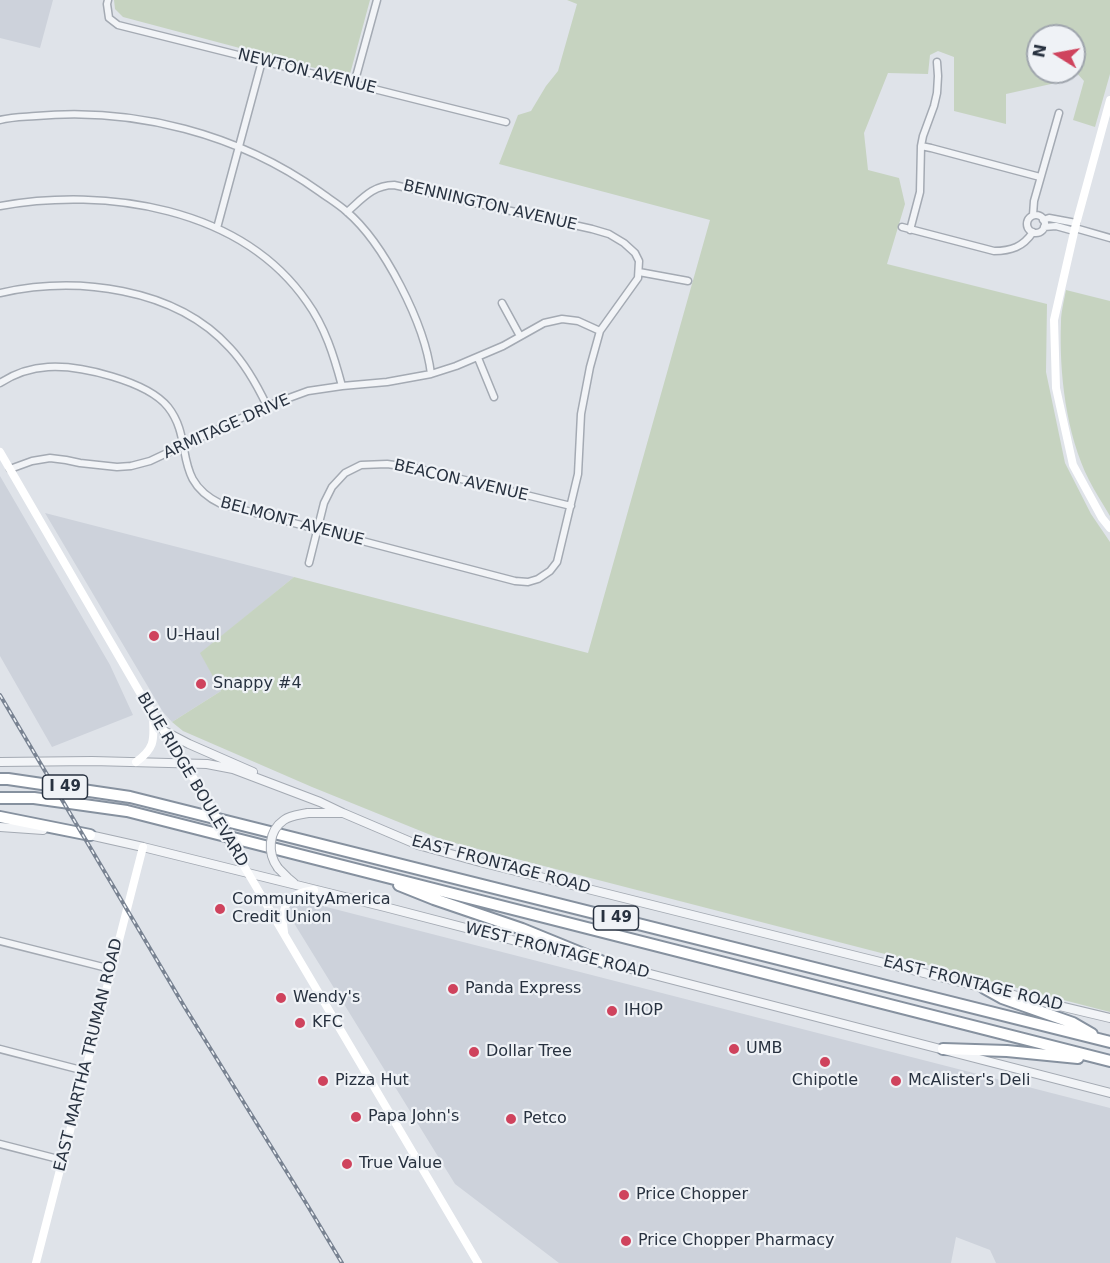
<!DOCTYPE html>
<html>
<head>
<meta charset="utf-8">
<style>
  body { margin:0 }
  #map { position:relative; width:1110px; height:1263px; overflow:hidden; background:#dfe3e9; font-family:"DejaVu Sans",sans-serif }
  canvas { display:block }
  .north { position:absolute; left:1026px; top:24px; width:60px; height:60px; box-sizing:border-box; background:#eff2f6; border:2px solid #9fa5ad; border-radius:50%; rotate:281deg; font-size:16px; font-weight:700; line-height:24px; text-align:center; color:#283240 }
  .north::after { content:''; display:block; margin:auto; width:21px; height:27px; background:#cf435d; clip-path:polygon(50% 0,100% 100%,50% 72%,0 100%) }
</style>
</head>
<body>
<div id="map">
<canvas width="1110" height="1263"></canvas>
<div class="north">N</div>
</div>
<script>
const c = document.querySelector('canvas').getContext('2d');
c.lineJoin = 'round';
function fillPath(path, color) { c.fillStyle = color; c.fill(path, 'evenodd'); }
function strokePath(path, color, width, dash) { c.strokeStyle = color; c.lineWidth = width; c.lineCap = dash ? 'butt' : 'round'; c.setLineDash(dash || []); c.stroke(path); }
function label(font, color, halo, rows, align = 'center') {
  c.font = font + ' "DejaVu Sans",sans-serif'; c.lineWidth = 4.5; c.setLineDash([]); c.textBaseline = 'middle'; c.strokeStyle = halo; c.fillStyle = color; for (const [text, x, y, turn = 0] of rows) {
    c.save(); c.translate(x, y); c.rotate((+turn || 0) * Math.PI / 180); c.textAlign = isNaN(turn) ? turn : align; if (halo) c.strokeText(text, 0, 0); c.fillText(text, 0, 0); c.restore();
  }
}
const built = new Path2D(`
  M0 0H53L40 48 0 38Z
  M0 476 110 665 133 715 52 747 0 656Z
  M45 513 294 577 201 653 221 691 172 722 163 712Z
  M276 894 1110 1108V1263H996L990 1250 956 1237 951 1263H559L455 1184Z`);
const green = new Path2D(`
  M114 0H370L350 74 345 76 123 17 115 9Z
  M567 0H1110V74L1095 127 1073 120 1084 81 1075 71H1074V36H1038V72H1072L1051 84 1006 94V124L954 111V57L938 51 930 55 928 74 888 73 864 133 868 170 899 178 905 204 887 264 1047 304 1046 372 1065 463 1091 514 1110 542V1012L443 840 312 787 183 731 172 722 221 691 200 653 294 577 588 653 710 220 499 164 518 115 531 111 546 86 558 71 577 4Z
  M1066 290 1110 301V516C1103 504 1095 492 1089 480 1066 434 1059 373 1061 322 1061 312 1064 301 1066 290Z`);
const minor = new Path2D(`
  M108 0 107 4 109 18 118 25 506 122
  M354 84 377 0
  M0 120C12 117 24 117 36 116 135 107 239 134 320 192 328 198 338 204 346 211 384 243 425 324 431 374
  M921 146 931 148 1040 177
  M0 206C106 187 241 207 307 302 325 327 334 356 342 386
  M1033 215 1034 201 1059 113
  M1027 224a9 9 0 1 1 18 0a9 9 0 1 1-18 0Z
  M1043 220 1049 218 1076 223
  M902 227 994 251C1011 251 1023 247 1033 232
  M1044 227 1056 226 1074 231
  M217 228 262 61
  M1075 228 1110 238
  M910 230 920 192 921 146 923 136 934 106 937 93 938 76 937 62
  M639 272 688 281
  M0 293C76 276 175 287 230 348 246 365 257 385 267 406
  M502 303 520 336
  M478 358 494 397
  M0 383C14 374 30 368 48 367 80 365 147 381 168 407 195 441 171 480 221 504L515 581 528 582 538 579 550 571 557 562 578 474 581 414 590 367 600 331 638 278 639 261 635 253 624 243 609 234 592 229 394 185C373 185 362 199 347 212
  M10 469 32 461 50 458 66 460 80 463 117 467 131 466 150 461 267 406 308 391 342 386 387 382 431 374 456 366 503 346 544 323 562 319 578 321 600 331
  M309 563 324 503 332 487 345 473 361 465 387 464 416 468 571 506
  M0 941 111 969
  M0 1049 85 1071
  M0 1144 62 1160`);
const tertiary = new Path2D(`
  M164 731 189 744 253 772
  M0 762 92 761 207 764 233 769 320 802 343 813 418 845 480 862 984 988 1110 1018
  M308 813H341
  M0 827 43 830
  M85 834 143 847 385 907 589 960
  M278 868 288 878 294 883
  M600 961 1110 1093`);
const secondary = new Path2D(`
  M1110 100 1075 228 1054 320 1056 388 1073 465 1102 518 1110 528
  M0 452 143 698 204 795
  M136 762C158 746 153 737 153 713
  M238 856 478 1263
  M284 932C280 906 287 894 314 890
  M36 1263 143 847`);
const motorway = new Path2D(`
  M0 779H8L130 797 1110 1042
  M0 798H34L127 811 1110 1061
  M0 817 90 835
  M399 885 434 899 522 929 603 962
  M984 988 1002 998 1073 1023 1092 1034
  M943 1049 1007 1051 1078 1058`);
const rail = new Path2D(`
  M0 695 184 1006 306 1203 342 1263`);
const tertiaryBridge = new Path2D(`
  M278 868C267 853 268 831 284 820 291 815 299 815 308 813`);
const secondaryBridge = new Path2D(`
  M204 795 238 856`);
const markers = [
  [154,636,6,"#cf435d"],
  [201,684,6,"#cf435d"],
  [220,909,6,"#cf435d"],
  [453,989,6,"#cf435d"],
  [281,998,6,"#cf435d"],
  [612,1011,6,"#cf435d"],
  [300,1023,6,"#cf435d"],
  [734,1049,6,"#cf435d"],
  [474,1052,6,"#cf435d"],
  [825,1062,6,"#cf435d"],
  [323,1081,6,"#cf435d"],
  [896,1081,6,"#cf435d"],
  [356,1117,6,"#cf435d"],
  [511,1119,6,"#cf435d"],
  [347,1164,6,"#cf435d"],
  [624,1195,6,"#cf435d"],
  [626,1241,6,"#cf435d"]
];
const shields = [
  [65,787,45],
  [616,918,45]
];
const shieldNames = [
  ["I 49",65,787],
  ["I 49",616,918]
];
const streetNames = [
  ["NEWTON AVENUE",307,72,14],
  ["BENNINGTON AVENUE",490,206,13],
  ["ARMITAGE DRIVE",227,427,-24],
  ["BEACON AVENUE",461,481,13],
  ["BELMONT AVENUE",292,522,15],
  ["BLUE RIDGE BOULEVARD",192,780,59],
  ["EAST FRONTAGE ROAD",501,865,15],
  ["WEST FRONTAGE ROAD",557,951,14],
  ["EAST FRONTAGE ROAD",973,984,14],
  ["EAST MARTHA TRUMAN ROAD",89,1055,-76]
];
const poiNames = [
  ["U-Haul",166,636],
  ["Snappy #4",213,684],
  ["CommunityAmerica",232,900],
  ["Credit Union",232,918],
  ["Panda Express",465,989],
  ["Wendy's",293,998],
  ["IHOP",624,1011],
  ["KFC",312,1023],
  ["UMB",746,1049],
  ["Dollar Tree",486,1052],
  ["Pizza Hut",335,1081],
  ["Chipotle",825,1081,"center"],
  ["McAlister's Deli",908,1081],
  ["Papa John's",368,1117],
  ["Petco",523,1119],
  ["True Value",359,1164],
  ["Price Chopper",636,1195],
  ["Price Chopper Pharmacy",638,1241]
];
fillPath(built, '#cdd2db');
fillPath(green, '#c6d3c0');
strokePath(minor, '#a4aab3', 9);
strokePath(tertiary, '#a4aab3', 10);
strokePath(motorway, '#86919f', 14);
strokePath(minor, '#f2f4f7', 6);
strokePath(tertiary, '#f2f4f7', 8);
strokePath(secondary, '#fff', 8);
strokePath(motorway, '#fff', 10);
strokePath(rail, '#798392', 4);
strokePath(rail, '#eff2f6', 1.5, [4.5]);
strokePath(tertiaryBridge, '#a4aab3', 10, []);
strokePath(tertiaryBridge, '#f2f4f7', 8);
strokePath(secondaryBridge, '#fff', 8);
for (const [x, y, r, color] of markers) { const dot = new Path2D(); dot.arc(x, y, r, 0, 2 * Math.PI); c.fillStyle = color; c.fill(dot); strokePath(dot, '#eff2f6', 2); }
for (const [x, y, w] of shields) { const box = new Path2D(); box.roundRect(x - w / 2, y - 12, w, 24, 4.5); c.fillStyle = '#eff2f6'; c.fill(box); strokePath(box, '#283240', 1.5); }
label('bold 15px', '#283240', null, shieldNames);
label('16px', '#283240', '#eff2f6', streetNames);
label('16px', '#283240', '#eff2f6', poiNames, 'left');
</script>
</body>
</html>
